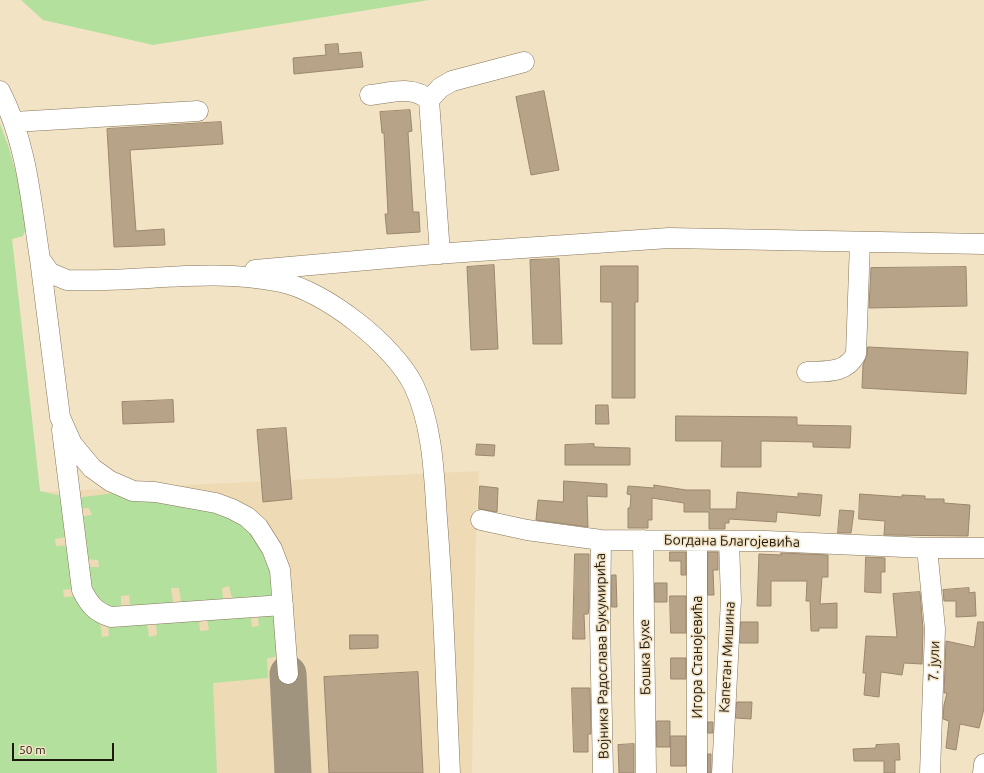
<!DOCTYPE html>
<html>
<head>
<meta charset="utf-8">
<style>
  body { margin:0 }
  #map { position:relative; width:984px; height:773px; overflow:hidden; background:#f3e3c5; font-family:Ubuntu,sans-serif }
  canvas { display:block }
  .scale { position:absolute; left:12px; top:743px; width:102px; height:18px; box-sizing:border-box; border:2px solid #1e190e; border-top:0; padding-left:5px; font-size:12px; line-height:14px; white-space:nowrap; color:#1e190e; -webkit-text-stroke:3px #f3e3c5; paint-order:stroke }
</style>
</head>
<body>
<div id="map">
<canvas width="984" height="773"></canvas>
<div class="scale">50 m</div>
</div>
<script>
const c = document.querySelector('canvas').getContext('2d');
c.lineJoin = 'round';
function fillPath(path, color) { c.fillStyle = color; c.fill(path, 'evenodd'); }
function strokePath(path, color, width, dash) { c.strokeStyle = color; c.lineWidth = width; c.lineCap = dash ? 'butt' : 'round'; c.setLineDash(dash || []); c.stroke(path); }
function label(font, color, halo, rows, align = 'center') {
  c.font = font + ' Ubuntu,sans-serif'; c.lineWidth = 3; c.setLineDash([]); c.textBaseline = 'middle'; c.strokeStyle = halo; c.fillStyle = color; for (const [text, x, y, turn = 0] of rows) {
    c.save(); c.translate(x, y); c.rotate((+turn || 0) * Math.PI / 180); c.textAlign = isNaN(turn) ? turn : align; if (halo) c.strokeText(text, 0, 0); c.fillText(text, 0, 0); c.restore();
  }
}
const built = new Path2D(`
  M0 124 9 148 23 236 12 239 40 492 479 471 476 528 472 773H0Z`);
const green = new Path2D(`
  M21 0H429L153 45 43 20Z
  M0 124 9 148 29 222 23 236 12 239 40 491 67 497 72 536 55 539 56 546 73 545 78 588 63 590 64 597 80 596 100 622 102 637 109 636 108 626 147 623 149 637 157 635 156 623 199 620 200 631 209 630 207 620 244 611 251 617 252 627 259 626 258 618 265 610 273 609 281 650 275 657 267 658 268 678 213 683 217 773H0Z
  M115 493 213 505 259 535 277 595 239 605 232 598 229 586 222 588 223 599 217 605 187 608 181 601 179 588H171L173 602 167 609 135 610 130 605 129 595 121 596V605L115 612 99 609 83 567H99L98 560 82 559 78 517 92 515 89 508 76 509 75 498Z`);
const taxiway = new Path2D(`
  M288 674 293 773`);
const building = new Path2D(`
  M338 44 339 54 361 52 363 67 294 74 293 58 326 55 325 45Z
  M544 91 559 170 531 175 516 97Z
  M410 110 412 131 408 132 413 212H419L420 232 387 234 385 214H388L384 133H382L380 112Z
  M221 122 223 144 130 150 136 231 164 229 165 245 114 247 107 129Z
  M559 259 562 344H533L530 260Z
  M494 265 498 349 471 350 467 267Z
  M601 266H638V302H635V398H612V302H601Z
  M966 267 967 306 869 308 871 268Z
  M868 347 968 352 966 394 862 388 863 365 867 355Z
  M173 400 174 422 123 424 122 402Z
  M596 405H608L609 424H596Z
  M676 416 797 417V425L851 426 850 448 813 447V442L761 441V467H721L722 441H676Z
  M286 428 292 499 263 502 257 430Z
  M477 444 495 445 494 456 476 455Z
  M594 444V447L630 448V465H565V445Z
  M564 481 607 484V497L587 496 588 527 536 520 538 500 563 502Z
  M654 485 686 490H710V509H736L737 492 798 497V493L822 495 820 516 777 512 776 522 729 519V523H725V529H709V512H684V503L652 498V520H648V528H628V508H630L631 495 627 494 628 486 654 488Z
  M480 486 498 488 497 512 479 509Z
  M860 494 902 497V495L925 496V499H944V503L970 505 968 536 884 535 885 521 859 519Z
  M840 510 854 511 851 533H838Z
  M670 552H686V575H681V561H670Z
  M708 552H718V570H713L714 595H708Z
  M781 553 828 555V577H822L820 604 837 603V628H819V631H811L810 601H806L807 581H771V606H757L759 554 781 555Z
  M575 554H589V608L588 614H584L585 639H573Z
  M866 557 885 558V572H881V593L865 592Z
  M612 575H616L617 607H612Z
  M655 583H667V602H655Z
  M969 588V593L975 592 976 616 956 617V601H944L943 590Z
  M920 592 923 629 922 664 904 663 902 675 881 672 879 697 864 695 866 673H863L866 636 897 637 893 594Z
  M670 596H686V633H671Z
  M741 622H758V643H740Z
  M978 622H984V709L979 728 960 724 956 750 946 748 949 721 943 719 944 705 947 693H944L946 641 974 647Z
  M350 635H378V648L350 649Z
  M671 658H686V679H671Z
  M418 672 423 773H329L324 677Z
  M572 688H590L591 734H588V752H574Z
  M737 702H752L751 719 736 718Z
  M657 721H670V747H657Z
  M708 722H713V733H708Z
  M671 736H686V766H671Z
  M634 744V773H619L618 745Z
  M899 744 900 760H895V773H884V761H854L853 749 876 748V745Z
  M708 754H711V773H708Z`);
const minor = new Path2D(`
  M0 91C27 143 31 202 40 259L50 273 67 280C139 283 210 267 281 282 325 291 394 345 414 386 433 427 434 474 437 519 444 604 446 688 450 773
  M370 95C390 93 413 85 429 100L440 254
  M429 100 440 88 452 81 524 62
  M14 122 198 111
  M40 259 60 417 72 444 92 468 110 481 133 491 155 492 216 503 232 509 247 517 258 527 272 549 280 570 288 674
  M255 270 435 254 669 238 984 244
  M807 372C825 371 846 374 856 354L860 242
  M62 430 82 590C89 604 95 612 111 617L283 605
  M481 520 527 530 601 540 766 541 927 548H984
  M601 540 600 625 603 773
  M643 540 646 773
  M927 548 935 629 930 773
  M697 773V541
  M722 773 731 600 729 541
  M983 773 984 764`);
const streetNames = [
  ["Богдана Благојевића",732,541,1],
  ["Војника Радослава Букумирића",602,656,-91],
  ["Бошка Бухе",645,657,-91],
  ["Игора Станојевића",697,657,-90],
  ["Капетан Мишина",727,657,-87],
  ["7. јули",934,661,-88]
];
fillPath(built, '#eedab5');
fillPath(green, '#b4e09e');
strokePath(taxiway, '#a0947e', 37);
fillPath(building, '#b7a388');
strokePath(building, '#9b876e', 1);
strokePath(minor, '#84755a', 21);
strokePath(minor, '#fff', 20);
label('14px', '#1e190e', '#f3e3c5', streetNames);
</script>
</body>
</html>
